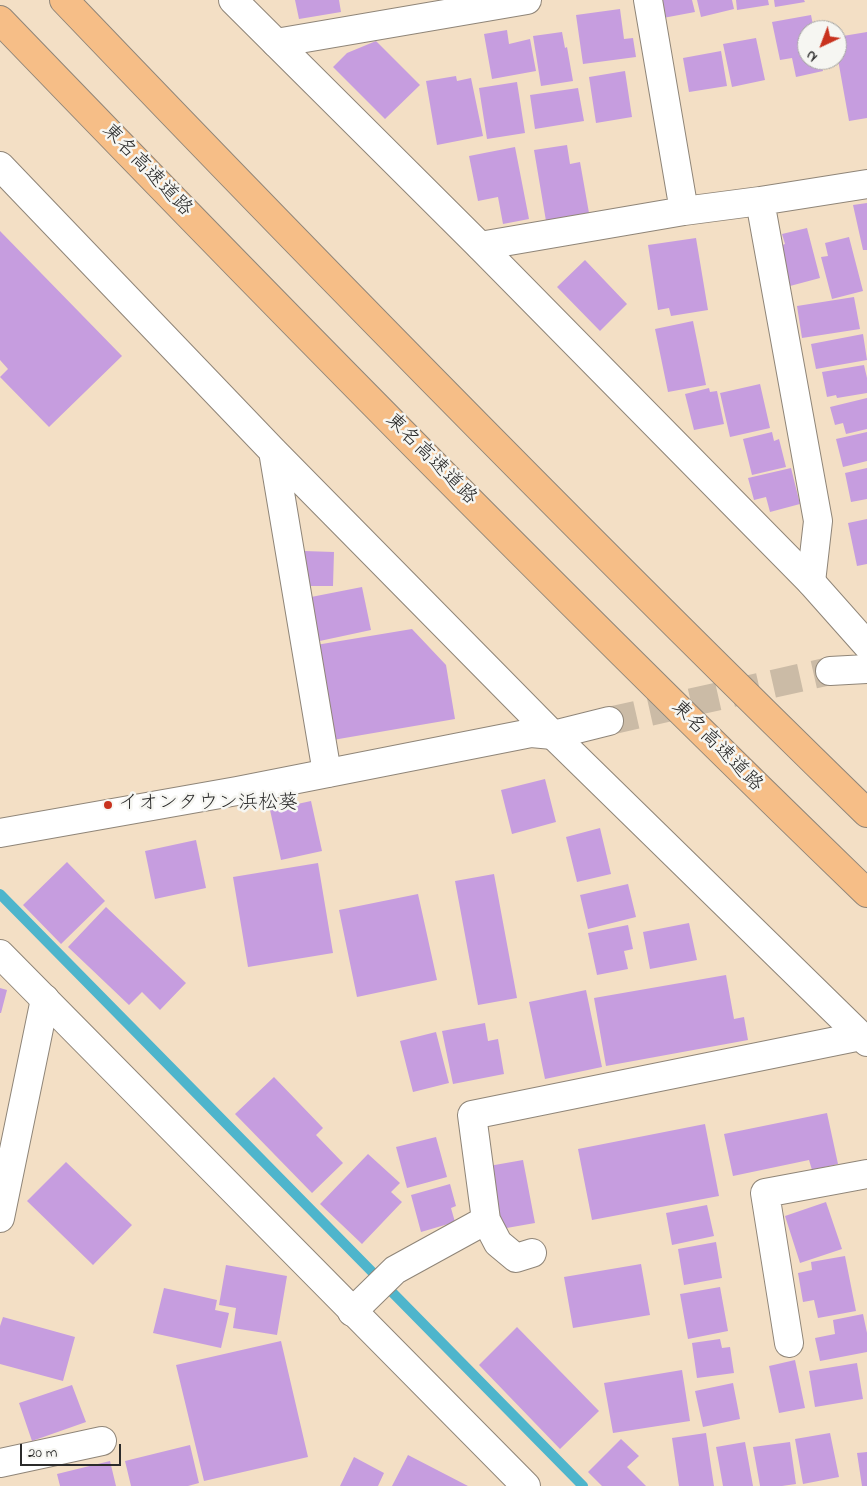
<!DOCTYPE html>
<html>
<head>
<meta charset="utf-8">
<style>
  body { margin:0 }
  #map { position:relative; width:867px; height:1486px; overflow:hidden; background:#f3dfc5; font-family:"Indie Flower",sans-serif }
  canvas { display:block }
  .north { position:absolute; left:797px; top:20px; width:50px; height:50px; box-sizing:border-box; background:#f6f6f2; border:1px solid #a5a5a2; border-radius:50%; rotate:223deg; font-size:14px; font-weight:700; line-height:20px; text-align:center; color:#2b2b2b }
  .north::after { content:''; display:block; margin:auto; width:18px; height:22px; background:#c8321e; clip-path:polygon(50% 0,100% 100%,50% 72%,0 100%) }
  .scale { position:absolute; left:20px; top:1444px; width:101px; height:22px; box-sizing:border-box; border:2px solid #2b2b2b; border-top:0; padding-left:6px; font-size:15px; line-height:18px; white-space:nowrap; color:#2b2b2b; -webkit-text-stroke:4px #f6f6f2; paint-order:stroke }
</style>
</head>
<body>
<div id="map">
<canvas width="867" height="1486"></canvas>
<div class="north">N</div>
<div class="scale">20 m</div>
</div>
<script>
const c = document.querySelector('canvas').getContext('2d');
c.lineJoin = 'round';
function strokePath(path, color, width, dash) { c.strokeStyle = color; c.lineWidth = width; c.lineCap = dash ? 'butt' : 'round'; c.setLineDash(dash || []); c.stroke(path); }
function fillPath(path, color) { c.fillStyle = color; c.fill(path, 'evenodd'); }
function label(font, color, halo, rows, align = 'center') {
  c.font = font + ' "Indie Flower","Klee One",sans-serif'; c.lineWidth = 5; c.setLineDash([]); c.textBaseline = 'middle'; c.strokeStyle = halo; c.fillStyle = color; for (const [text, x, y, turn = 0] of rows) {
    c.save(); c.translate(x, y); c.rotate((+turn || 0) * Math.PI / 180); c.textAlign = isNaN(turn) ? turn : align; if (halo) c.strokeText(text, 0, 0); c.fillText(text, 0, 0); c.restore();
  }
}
const stream = new Path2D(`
  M0 894 583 1486`);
const building = new Path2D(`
  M295 0H339L341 12 299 19Z
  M660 0H692L695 12 663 18Z
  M697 0H732L734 9 701 17Z
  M736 0H768L769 5 737 10Z
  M774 0H804L805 2 775 7Z
  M620 9 624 39 633 38 636 57 583 64 576 15Z
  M811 15 814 30H807V60H821L823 71 796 77 792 58 780 60 772 22Z
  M507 30 509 44 530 39 536 71 492 79 484 34Z
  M562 32 565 48 567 47 573 81 541 86 533 36Z
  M867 32V118L849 121 837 54V37Z
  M756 38 765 80 732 87 723 44Z
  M376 41 420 85 385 119 333 67 347 53Z
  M721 51 727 86 689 92 683 58Z
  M625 71 632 117 596 123 589 77Z
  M456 76 457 81 471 78 483 136 437 145 426 81Z
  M517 82 525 133 487 139 479 88Z
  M578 88 584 121 535 129 530 95Z
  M567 145 570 164 580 162 589 213 546 221 534 150Z
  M515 147 529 219 503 224 498 197 478 201 469 156Z
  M867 203V250H863L853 205Z
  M807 228 820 278 790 286 780 246 785 244 782 234Z
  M0 231 122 356 49 427 0 377 8 369 0 360Z
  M849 237 863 291 832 299 821 257 828 256 825 243Z
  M696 238 708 310 671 316 669 308 658 310 648 245Z
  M585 260 627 304 600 331 557 287Z
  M854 297 860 329 802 338 797 306Z
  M693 321 706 385 668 392 655 329Z
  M863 334 867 360 816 369 811 344Z
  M864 365 867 378V393L837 398 836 395 827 397 822 372Z
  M760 384 770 428 730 437 720 393Z
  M709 388 710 392 717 391 724 424 694 430 685 394Z
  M867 398V429L846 434 843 423 835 425 830 407Z
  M772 432 774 441 779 439 786 467 752 475 743 439Z
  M867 432V461L843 467 836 439Z
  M791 468 800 504 770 512 766 497 754 500 748 478Z
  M867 468V499L851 502 845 473Z
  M867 519V564L857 566 848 523Z
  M304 551 334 552 333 586H303Z
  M362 587 371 630 315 642 306 598Z
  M412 629 446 665 455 719 327 741 310 646Z
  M545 779 556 822 512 834 501 790Z
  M311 801 322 851 281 860 270 810Z
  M600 828 611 874 577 882 566 837Z
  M196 840 206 888 155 899 145 851Z
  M67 862 105 901 61 944 23 905Z
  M318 863 333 953 248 967 233 877Z
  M494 874 517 998 478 1005 455 881Z
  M628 884 636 917 588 929 580 895Z
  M418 894 437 980 357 997 339 910Z
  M106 907 186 983 160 1010 142 992 129 1005 68 947Z
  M689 923 697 960 650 969 643 932Z
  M628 925 633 949 624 951 628 969 597 975 588 933Z
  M726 975 734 1019 744 1017 748 1040 606 1066 594 998Z
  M0 988 7 990 1 1013H0Z
  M586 990 602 1067 545 1079 529 1002Z
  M485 1023 488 1041 498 1039 504 1074 453 1084 442 1031Z
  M436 1032 449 1083 413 1092 400 1041Z
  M274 1077 323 1128 316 1135 343 1163 312 1193 235 1114Z
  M827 1113 838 1164 812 1170 809 1160 733 1176 724 1134Z
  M705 1124 719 1196 592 1220 578 1149Z
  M436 1137 447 1177 407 1188 396 1147Z
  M368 1154 400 1183 391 1192 402 1202 362 1244 320 1204Z
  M523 1160 535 1223 501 1229 489 1166Z
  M66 1162 132 1225 93 1265 27 1201Z
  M450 1184 456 1206 451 1208 455 1222 421 1232 411 1195Z
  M826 1202 842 1249 800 1263 785 1216Z
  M707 1205 714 1236 672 1245 666 1213Z
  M716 1242 722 1278 684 1285 678 1249Z
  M845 1256 856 1311 818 1318 814 1300 803 1302 798 1273 812 1270 811 1262Z
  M641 1264 650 1315 573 1328 564 1277Z
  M226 1265 287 1276 277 1335 233 1328 236 1308 219 1305Z
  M720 1287 728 1331 688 1339 680 1294Z
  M164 1288 217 1300 215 1310 229 1313 221 1348 153 1333Z
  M863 1314 867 1333V1352L820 1361 815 1338 835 1334 833 1320Z
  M3 1317 75 1337 63 1381 0 1364V1326Z
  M517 1327 599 1411 560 1449 479 1365Z
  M720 1339 722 1348 730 1347 734 1373 697 1378 692 1343Z
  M281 1341 308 1457 204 1481 176 1365Z
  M795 1360 805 1408 779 1413 769 1366Z
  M857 1363 863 1399 815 1407 809 1371Z
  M682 1370 690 1421 613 1433 604 1383Z
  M733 1383 740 1419 703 1427 695 1391Z
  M72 1385 86 1422 32 1441 19 1403Z
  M706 1433 714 1486H679L672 1438Z
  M830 1433 839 1477 803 1484 795 1439Z
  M621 1439 639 1456 627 1467 646 1486H602L588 1472Z
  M745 1442 753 1486H723L716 1447Z
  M790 1442 796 1484 782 1486H760L753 1447Z
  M190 1445 199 1483 188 1486H131L125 1461Z
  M867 1452V1486H862L857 1453Z
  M408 1455 468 1486H392Z
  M354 1457 384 1473 378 1486H340Z
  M110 1461 116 1486H60L57 1474Z`);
const tertiaryTunnel = new Path2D(`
  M609 721 830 671`);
const minor = new Path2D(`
  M648 0 684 211
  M276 43 527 0
  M0 166 273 451 553 735 867 1042
  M760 201 818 521 811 582
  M480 246 684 211 760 201 867 184
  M273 451 327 773
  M0 1218 45 999
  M486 1220 498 1243 516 1258 532 1253
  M352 1312 395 1270 486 1220 472 1115 861 1036
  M789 1343 765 1193 867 1174
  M0 1463 102 1441`);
const tertiary = new Path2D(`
  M233 0 480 246 811 582 867 645
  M830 671 867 669
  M0 833 237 791 531 733 553 735 609 721
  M0 954 526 1486`);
const motorway = new Path2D(`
  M64 0C327 275 594 547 867 813
  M0 20C284 315 572 608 867 893`);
const markers = [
  [108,805,5,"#c8321e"]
];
const streetNames = [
  ["東名高速道路",146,171,46],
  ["東名高速道路",430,460,45],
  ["東名高速道路",716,747,45]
];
const poiNames = [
  ["イオンタウン浜松葵",118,805]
];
strokePath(stream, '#4eb5cc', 10);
fillPath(building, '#c69ddf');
strokePath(tertiaryTunnel, '#cbbba6', 28, [28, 14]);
strokePath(minor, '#8f8578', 30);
strokePath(tertiary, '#8f8578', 30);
strokePath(motorway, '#8f8578', 30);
strokePath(minor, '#fff', 28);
strokePath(tertiary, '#fff', 28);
strokePath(motorway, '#f6be87', 28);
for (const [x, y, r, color] of markers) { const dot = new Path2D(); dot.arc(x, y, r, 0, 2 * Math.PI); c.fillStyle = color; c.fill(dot); strokePath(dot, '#f6f6f2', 2); }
label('20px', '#2b2b2b', '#f6f6f2', streetNames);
label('20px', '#2b2b2b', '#f6f6f2', poiNames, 'left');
</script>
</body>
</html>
